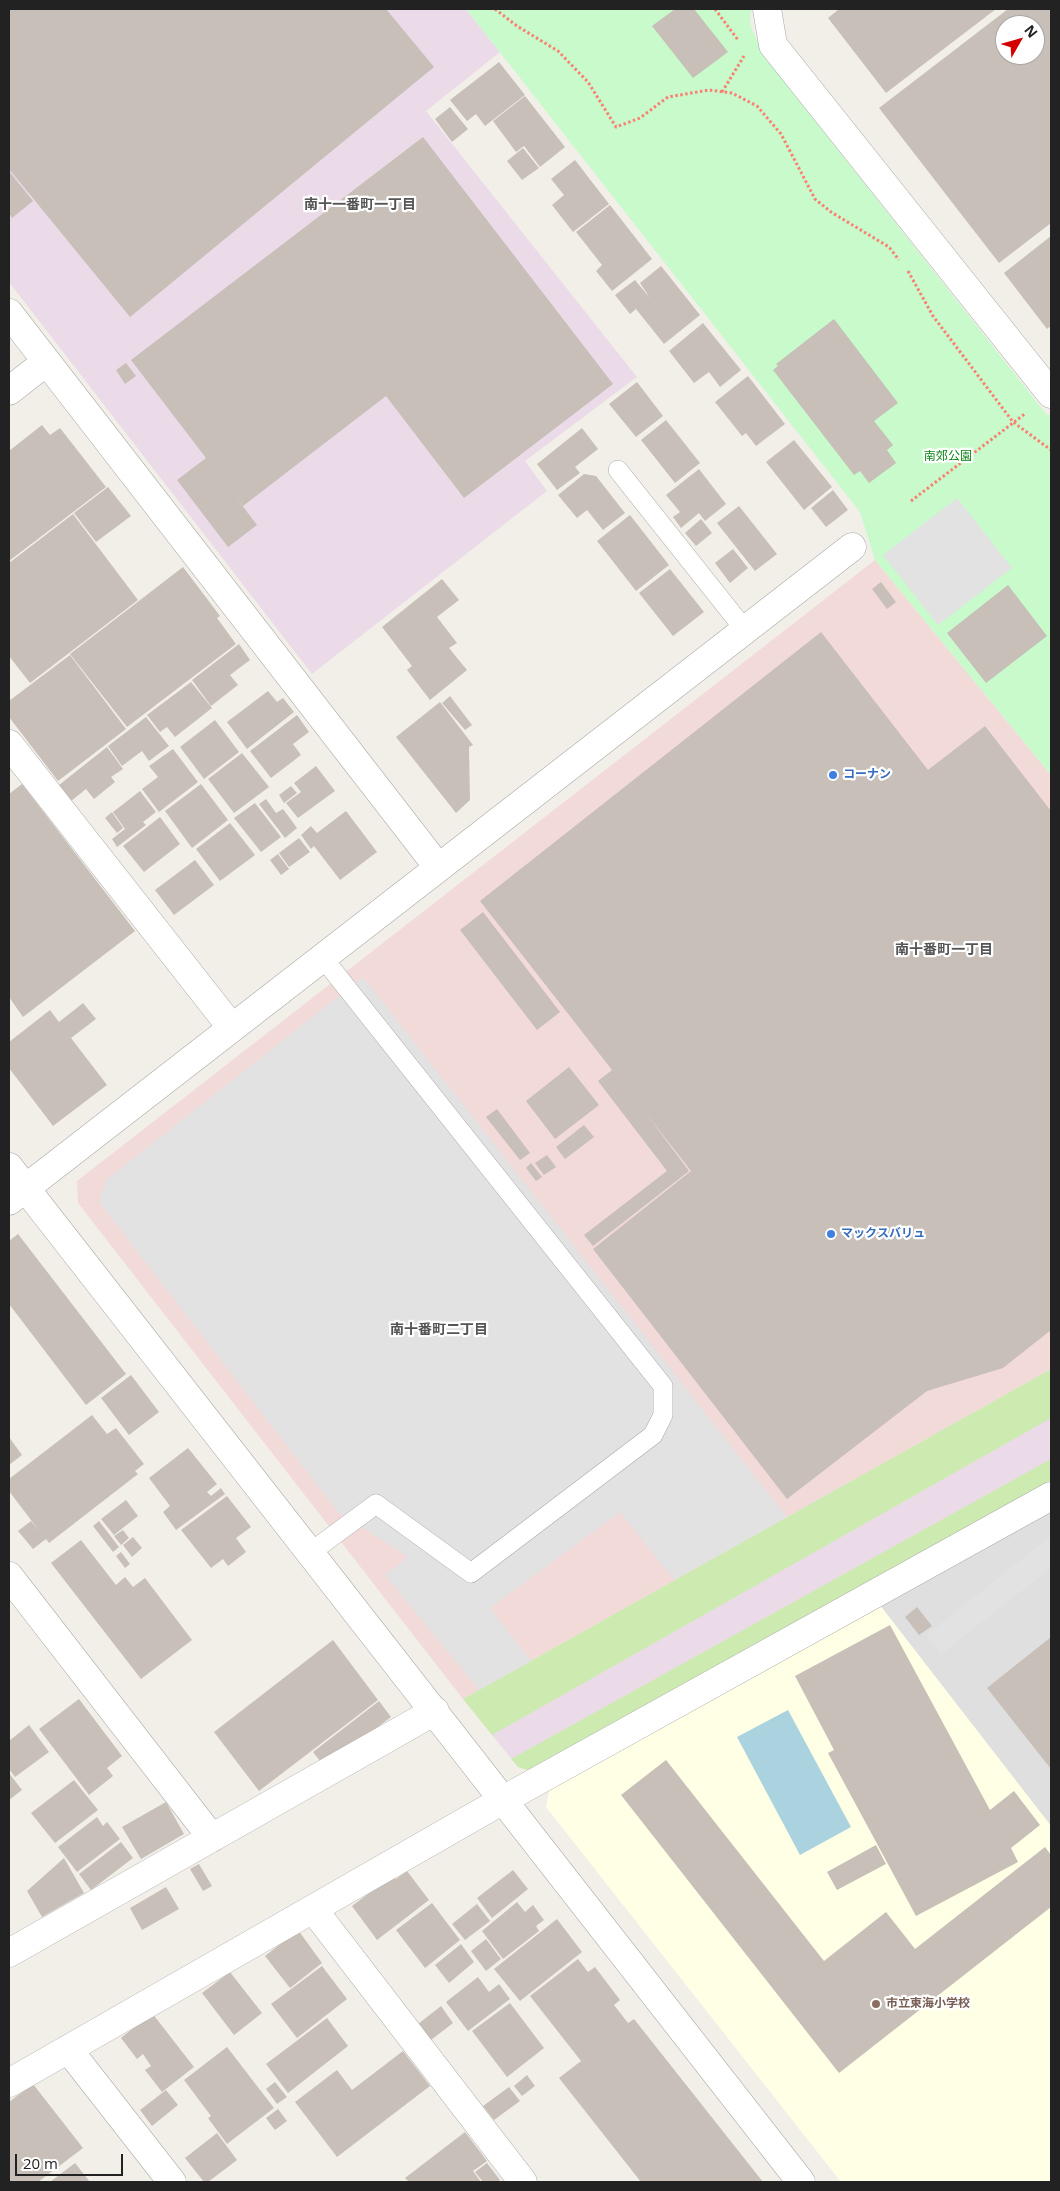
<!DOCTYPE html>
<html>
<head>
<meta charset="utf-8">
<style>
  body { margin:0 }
  #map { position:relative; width:1060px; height:2191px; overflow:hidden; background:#f2efe9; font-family:"Open Sans",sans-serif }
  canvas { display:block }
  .frame { position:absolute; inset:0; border:10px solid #222; pointer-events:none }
  .north { position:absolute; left:995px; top:15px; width:50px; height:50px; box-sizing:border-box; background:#fff; border:1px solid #a7a7a7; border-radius:50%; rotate:52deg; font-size:14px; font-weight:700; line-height:20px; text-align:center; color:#222 }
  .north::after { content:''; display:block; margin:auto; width:18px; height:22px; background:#d40000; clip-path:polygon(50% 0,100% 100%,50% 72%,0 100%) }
  .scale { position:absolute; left:15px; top:2154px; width:108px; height:22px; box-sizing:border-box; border:2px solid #222; border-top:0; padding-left:6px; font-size:15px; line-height:18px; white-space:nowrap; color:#222; -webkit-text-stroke:4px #fff; paint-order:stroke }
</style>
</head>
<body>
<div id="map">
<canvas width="1060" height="2191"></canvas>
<div class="frame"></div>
<div class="north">N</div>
<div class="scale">20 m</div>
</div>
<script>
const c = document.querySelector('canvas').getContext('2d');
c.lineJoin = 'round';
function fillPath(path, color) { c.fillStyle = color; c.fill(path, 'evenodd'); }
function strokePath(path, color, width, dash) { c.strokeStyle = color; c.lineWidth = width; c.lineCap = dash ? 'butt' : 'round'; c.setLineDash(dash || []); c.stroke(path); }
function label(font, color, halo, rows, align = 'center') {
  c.font = font + ' "Open Sans","Noto Sans JP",sans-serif'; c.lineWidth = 4.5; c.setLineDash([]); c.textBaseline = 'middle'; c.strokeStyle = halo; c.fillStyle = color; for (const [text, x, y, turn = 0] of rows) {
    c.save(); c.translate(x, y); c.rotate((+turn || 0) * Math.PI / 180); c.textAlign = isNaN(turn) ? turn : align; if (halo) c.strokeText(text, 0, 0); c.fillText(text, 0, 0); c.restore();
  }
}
const residential = new Path2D(`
  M1051 1508V1826L879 1604Z`);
const commercial = new Path2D(`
  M875 560 1051 775V1369L463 1699 78 1203 77 1181Z`);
const industrial = new Path2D(`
  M9 9H466L500 52 426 111 637 377 525 461 547 491 312 674 9 282Z
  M1051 1369V1480L518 1767 463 1699Z`);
const education = new Path2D(`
  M879 1604 1051 1826V2182H841L546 1807 550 1787Z`);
const grass = new Path2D(`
  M1051 1369V1418L492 1735 463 1699Z
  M1051 1459V1480L534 1772 518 1767 511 1759Z`);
const park = new Path2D(`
  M466 9H751L750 24 763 55 1047 415 1051 414V775L875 560 860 512Z`);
const parking = new Path2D(`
  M957 498 1012 568 938 625 883 555Z
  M363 977 787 1517 674 1580 620 1512 490 1608 531 1661 479 1690 385 1575 408 1557 338 1512 99 1202 106 1180Z
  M1051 1536V1568L941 1654 926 1635Z`);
const water = new Path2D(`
  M788 1710 851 1827 800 1855 737 1737Z`);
const building = new Path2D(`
  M9 9H386L434 67 130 317 9 169Z
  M675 9H694L728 52 693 78 652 26Z
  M839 9H996L886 93 828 18Z
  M1008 9H1051V223L999 263 879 108ZM1005 25H1035V55H1005Z
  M499 62 525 95 485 126 476 114 467 121 450 100Z
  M525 96 565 147 540 167 524 146 516 152 493 121Z
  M450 107 468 129 452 142 435 119Z
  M423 137 613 384 464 498 386 396 243 506 235 496 257 525 228 547 177 480 206 458 131 360Z
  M523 148 539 168 522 180 507 161Z
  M575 160 609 204 573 232 552 205 564 195 551 179Z
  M9 171 33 201 12 218 9 213Z
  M610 205 652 259 612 291 596 271 602 265 576 232Z
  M1051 236V326L1047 329 1004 273Z
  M661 266 700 315 664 344 636 309 630 314 615 295 635 280 650 298 640 283Z
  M834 319 898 403 874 421 893 445 887 450 896 463 869 483 860 471 854 475 773 370 778 366 776 364Z
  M703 323 741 370 720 387 709 372 694 383 669 351Z
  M126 363 136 376 125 384 116 370Z
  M748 376 785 424 756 446 746 433 742 436 715 402Z
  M637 382 663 416 636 437 609 404Z
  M666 420 700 463 675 483 641 440Z
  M42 425 50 435 60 428 106 487 9 561V451Z
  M582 428 598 449 575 467 580 473 557 490 537 464Z
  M794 440 832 487 804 510 766 462Z
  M699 469 726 504 705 521 699 513 681 528 673 517 680 512 666 495Z
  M584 474 596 476 625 513 603 530 587 510 577 518 558 495Z
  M108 487 131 516 96 542 74 513Z
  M833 490 848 510 826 527 811 508Z
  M739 506 777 554 755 571 717 523Z
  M73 514 138 600 30 683 9 656V563Z
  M630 515 669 565 636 591 597 541Z
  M701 519 712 533 696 546 685 533Z
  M733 549 748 568 730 583 715 563Z
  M183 567 220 616 217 618 236 644 127 727 70 654Z
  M670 569 704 612 673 636 639 593Z
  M442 579 459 600 437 617 457 643 449 648 467 670 430 700 407 670 412 666 382 627Z
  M881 582 896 602 887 609 872 589Z
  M1008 585 1047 636 986 683 947 633Z
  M821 632 928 770 985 726 1051 811V1330L1003 1368 927 1391 787 1499 593 1249 691 1171 645 1112 689 1171 593 1246 584 1235 667 1171 598 1081 612 1070 480 901Z
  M239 644 250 660 230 675 238 685 211 706 192 680Z
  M70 655 126 729 58 781 9 717V701Z
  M191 682 212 708 175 737 167 727 160 732 147 715Z
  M268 691 277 702 283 698 294 712 247 749 227 722Z
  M450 696 472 725 465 730 442 703Z
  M440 702 473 745 469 747 470 800 456 813 396 737Z
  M297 715 309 732 293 744 301 755 271 778 250 751Z
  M146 717 169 746 149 761 142 751 122 766 108 746Z
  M215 720 239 752 204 779 180 747Z
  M107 747 123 769 111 777 115 782 94 799 86 789 71 801 59 785Z
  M173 749 198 782 159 812 142 789 158 777 149 766Z
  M242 753 269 787 234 813 208 779Z
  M316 766 335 791 298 818 286 803 301 792 294 783Z
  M22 784 135 931 23 1017 9 997V794Z
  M201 784 228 820 192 848 165 811Z
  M291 786 297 793 284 803 279 795Z
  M140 791 156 812 143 822 146 825 117 847 112 839 125 829 113 812Z
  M266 799 276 813 283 809 297 828 285 838 259 804Z
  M255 803 281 837 261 852 234 818Z
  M346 811 377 852 340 880 314 846 311 849 301 835 311 826 317 833Z
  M112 812 123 828 117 833 105 818Z
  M160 817 180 844 144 872 123 846Z
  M230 823 255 855 220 881 196 849Z
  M299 838 310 852 289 867 279 853Z
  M278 854 289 869 281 875 270 860Z
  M195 860 214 885 174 915 155 890Z
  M483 912 560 1012 537 1030 460 930Z
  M83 1003 96 1019 71 1038 107 1085 53 1126 9 1068V1042L50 1010 59 1022Z
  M569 1067 599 1105 555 1139 526 1101Z
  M497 1109 530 1153 520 1160 486 1117Z
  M584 1125 594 1137 565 1159 556 1147Z
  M547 1155 556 1167 544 1175 535 1163Z
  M531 1163 542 1177 536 1181 526 1168Z
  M18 1234 126 1374 86 1405 9 1304V1241Z
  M131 1375 159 1412 129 1435 101 1398Z
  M92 1415 107 1434 116 1428 144 1464 135 1471 138 1474 49 1543 46 1539 33 1549 18 1531 31 1521 40 1532 9 1491V1479Z
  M9 1437 22 1455 9 1465Z
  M188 1448 217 1484 207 1492 211 1496 221 1488 225 1494 176 1530 163 1512 170 1506 149 1478Z
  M227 1496 251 1527 236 1538 246 1552 228 1566 223 1559 211 1568 181 1530Z
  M126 1500 138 1516 114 1535 101 1519Z
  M99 1521 119 1547 113 1552 93 1526Z
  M123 1530 129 1538 121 1545 114 1536Z
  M133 1537 142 1548 132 1557 123 1545Z
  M81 1540 116 1585 125 1577 133 1587 145 1578 192 1640 141 1679 51 1563Z
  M121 1552 130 1564 125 1568 116 1556Z
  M917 1607 932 1626 919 1635 905 1617Z
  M890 1625 990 1810 1014 1791 1040 1825 1011 1848 1018 1862 916 1916 828 1753 834 1750 795 1676Z
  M1051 1637 1050 1713 1051 1769 987 1688Z
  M333 1640 378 1700 259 1791 214 1732Z
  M79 1699 122 1756 107 1768 113 1776 89 1795 39 1729Z
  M379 1701 391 1717 366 1736 320 1761 313 1752Z
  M29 1725 49 1752 15 1777 9 1769V1741Z
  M666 1760 824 1961 886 1912 915 1949 1045 1847 1051 1855V1907L839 2073 621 1795Z
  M9 1773 22 1790 9 1800Z
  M74 1780 98 1810 55 1843 31 1813Z
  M166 1802 184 1834 141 1859 122 1827Z
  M97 1817 103 1826 107 1822 120 1839 77 1872 58 1847Z
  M121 1842 133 1858 91 1890 79 1874Z
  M876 1845 886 1864 837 1890 827 1872Z
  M64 1858 84 1893 42 1917 27 1891Z
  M199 1864 212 1886 203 1891 190 1869Z
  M513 1870 528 1889 492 1918 477 1898Z
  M407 1871 429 1900 377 1940 352 1906 393 1875 396 1879Z
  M166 1887 179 1909 142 1930 130 1908Z
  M517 1902 525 1912 533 1905 544 1920 536 1926 539 1931 503 1959 482 1931Z
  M432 1903 460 1940 425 1968 396 1930Z
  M477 1904 490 1921 465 1940 452 1924Z
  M557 1919 582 1952 520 2001 494 1969Z
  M298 1930 322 1963 290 1988 265 1956Z
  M486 1939 501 1959 486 1971 471 1951Z
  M461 1944 474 1962 449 1983 435 1965Z
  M578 1959 588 1972 595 1967 620 2000 614 2005 628 2023 634 2019 763 2182H641L559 2078 581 2061 530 1996Z
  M322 1966 347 1999 297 2038 271 2004Z
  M230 1972 262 2013 234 2035 202 1993Z
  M478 1977 489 1992 499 1984 510 1999 468 2031 446 2002Z
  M510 2003 544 2048 507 2077 472 2031Z
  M441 2006 453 2023 431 2040 418 2024Z
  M152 2013 194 2067 162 2092 145 2070 151 2066 143 2054 137 2059 121 2038Z
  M327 2018 348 2046 288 2093 266 2064Z
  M227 2047 274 2108 227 2144 208 2118 211 2116 184 2080Z
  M403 2051 430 2086 337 2157 295 2102 337 2070 352 2090Z
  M527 2075 535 2086 522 2096 514 2086Z
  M275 2082 287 2097 277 2104 266 2089Z
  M33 2084 83 2148 38 2182H9V2102Z
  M509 2087 520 2101 494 2120 483 2106Z
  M166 2090 178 2105 152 2126 140 2110Z
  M278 2109 287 2121 275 2130 266 2118Z
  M465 2132 487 2161 473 2171 481 2182H409L405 2178Z
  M217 2133 237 2160 208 2182H204L185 2158Z
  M75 2163 90 2182H50Z
  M487 2163 500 2180 497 2182H483L475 2172Z`);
const path = new Path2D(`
  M495 9 517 26 558 51 588 82 616 127 640 118 668 97 709 90 732 93 757 106 781 134 815 199 831 212 889 247 899 260
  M715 9 738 40
  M722 92 744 56
  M908 271 933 316 1013 422 1051 450
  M911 501 1026 413`);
const service = new Path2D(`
  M618 470 745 630
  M311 1552 376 1504 471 1573 653 1435 663 1415V1386L323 958`);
const minor = new Path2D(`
  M767 9 773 45 1051 394
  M9 313 438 867
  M9 391 46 362
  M9 744 232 1028
  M9 1167 801 2182
  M9 1201 852 547
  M9 1576 212 1838
  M313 1909 523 2182
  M9 1953 435 1711
  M68 2049 172 2182
  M9 2083 503 1800 1051 1496`);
const markers = [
  [833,775,5,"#3f7fe0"],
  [831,1234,5,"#3f7fe0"],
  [876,2004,5,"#8d6e63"]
];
const parkNames = [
  ["南郊公園",948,457]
];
const shopNames = [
  ["コーナン",843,775],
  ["マックスバリュ",841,1234]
];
const educationNames = [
  ["市立東海小学校",886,2004]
];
const neighbourhoodNames = [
  ["南十一番町一丁目",360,205],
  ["南十番町一丁目",944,950],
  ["南十番町二丁目",439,1330]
];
fillPath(residential, '#e0dfdf');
fillPath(commercial, '#f2dad9');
fillPath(industrial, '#ebdbe8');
fillPath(education, '#ffffe5');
fillPath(grass, '#cdebb0');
fillPath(park, '#c8facc');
fillPath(parking, '#e2e2e2');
fillPath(water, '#aad3df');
fillPath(building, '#c7bfb8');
strokePath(service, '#a9a9a9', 20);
strokePath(minor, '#a9a9a9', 29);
strokePath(path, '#fa8072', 3, [2.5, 2.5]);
strokePath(service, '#fff', 19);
strokePath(minor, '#fff', 28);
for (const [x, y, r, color] of markers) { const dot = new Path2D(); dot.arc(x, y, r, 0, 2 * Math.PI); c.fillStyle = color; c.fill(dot); strokePath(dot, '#fff', 2); }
label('12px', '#0c8416', '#fff', parkNames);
label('bold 12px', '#366cbe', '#fff', shopNames, 'left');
label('bold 12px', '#785e54', '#fff', educationNames, 'left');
label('bold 14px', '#555', '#fff', neighbourhoodNames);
</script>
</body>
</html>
